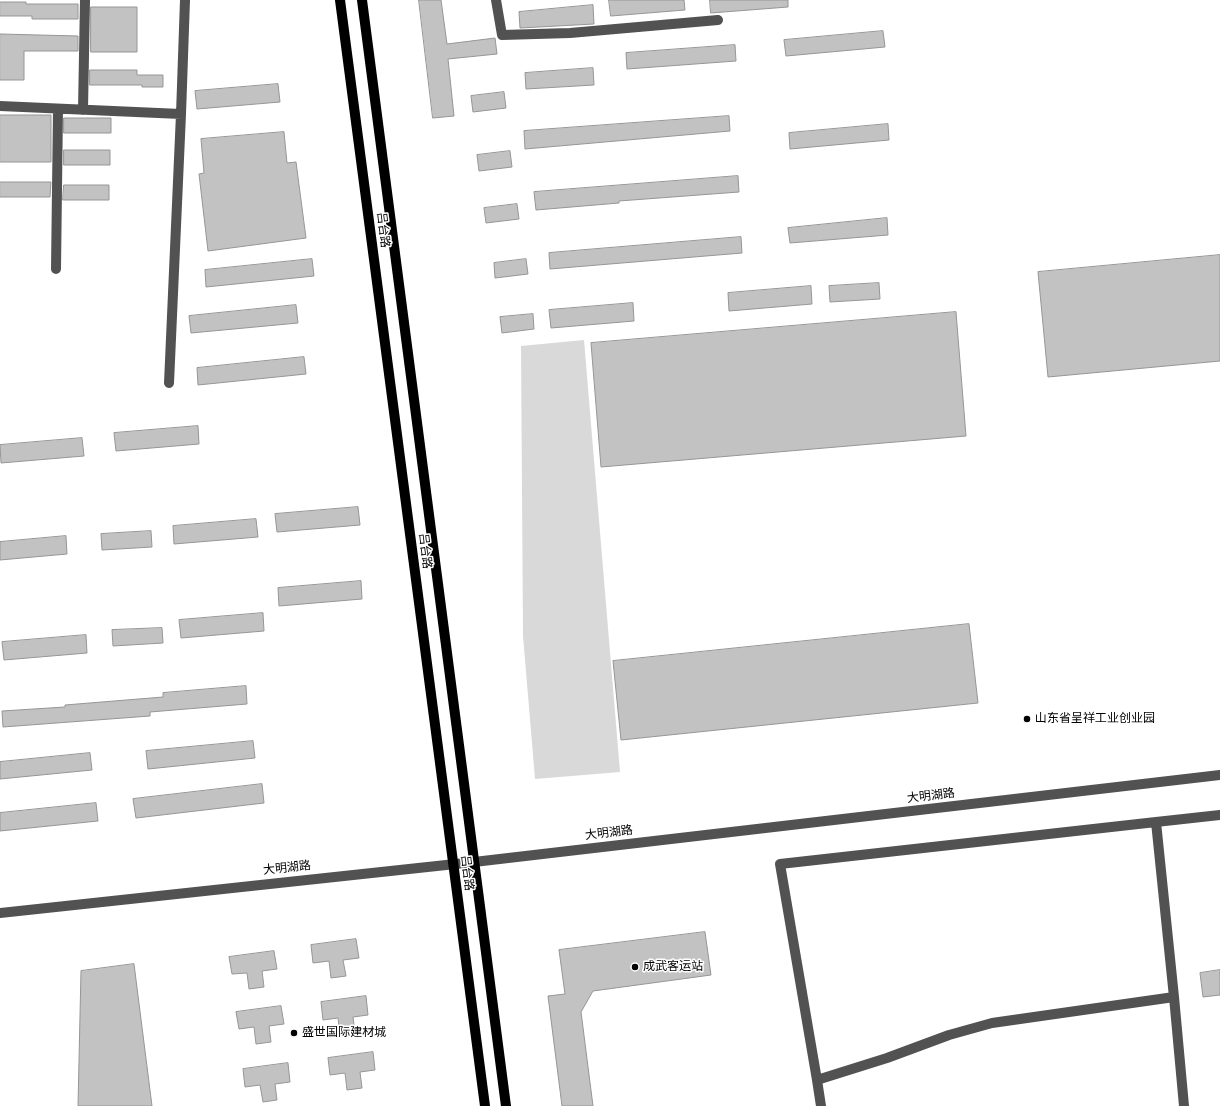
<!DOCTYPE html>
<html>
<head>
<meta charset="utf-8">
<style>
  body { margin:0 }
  canvas { display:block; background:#fff }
</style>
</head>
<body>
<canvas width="1220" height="1106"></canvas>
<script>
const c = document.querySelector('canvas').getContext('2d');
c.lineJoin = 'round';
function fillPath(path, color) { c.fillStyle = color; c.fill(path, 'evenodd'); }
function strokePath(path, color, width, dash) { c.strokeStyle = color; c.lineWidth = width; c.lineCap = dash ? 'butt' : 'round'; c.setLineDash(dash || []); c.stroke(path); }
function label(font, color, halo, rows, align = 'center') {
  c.font = font + ' "Noto Sans","Noto Sans SC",sans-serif'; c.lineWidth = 3; c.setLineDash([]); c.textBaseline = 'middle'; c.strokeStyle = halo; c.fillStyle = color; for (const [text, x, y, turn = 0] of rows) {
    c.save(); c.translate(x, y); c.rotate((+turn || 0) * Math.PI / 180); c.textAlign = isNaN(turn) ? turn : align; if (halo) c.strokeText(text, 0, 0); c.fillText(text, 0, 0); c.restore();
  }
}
const green = new Path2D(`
  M584 340 620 772 535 779 523 636 521 346Z`);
const building = new Path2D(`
  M419 0H441L447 44 495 38 497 54 448 59 454 116 433 118Z
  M609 0H684L685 10 611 16Z
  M710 0H788V7L711 13Z
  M0 2H26V4H78V19H32V16H0Z
  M593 5 594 24 520 28 519 12Z
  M91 7H137V52H91Z
  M883 31 885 47 786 56 784 40Z
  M0 34 78 36V51H24V80H0Z
  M735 45 736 61 627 69 626 53Z
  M593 68 594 85 526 89 525 73Z
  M90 70H137V75H163V87H142V85H90Z
  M278 84 280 102 197 109 195 91Z
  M504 92 506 108 473 112 471 96Z
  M0 115H51V162H0Z
  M729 116 730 131 525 149 524 131Z
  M64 118H111V133H64Z
  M888 124 889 140 790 149 789 133Z
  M284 132 287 163 296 162 306 238 208 251 199 174 204 173 201 139Z
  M64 150H110V165H64Z
  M510 151 512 167 479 171 477 155Z
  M738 176 739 192 619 201V203L536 210 534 192Z
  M0 182H51L50 197H0Z
  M64 185H109V200H63Z
  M517 204 519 219 486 223 484 208Z
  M887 218 888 235 790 243 788 228Z
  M741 237 742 253 550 269 549 253Z
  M1220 255V361L1048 377 1038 272Z
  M312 259 314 276 206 287 205 270Z
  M526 259 528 274 495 278 494 263Z
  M879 283 880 299 830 302 829 286Z
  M811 286 812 304 729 311 728 293Z
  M633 303 634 321 551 328 549 310Z
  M296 305 298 323 191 333 189 316Z
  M956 312 966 436 601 467 591 343Z
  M533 314 534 329 502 333 500 317Z
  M304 357 306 374 198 385 197 368Z
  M198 426 199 444 116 451 114 433Z
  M82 438 84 456 1 463 0 445Z
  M358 507 360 525 277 532 275 514Z
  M256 519 258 537 174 544 173 526Z
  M151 531 152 547 102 550 101 534Z
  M66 536 67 554 0 560V542Z
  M361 581 362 599 279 606 278 588Z
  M263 613 264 631 181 638 179 620Z
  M969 624 978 703 621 740 613 661Z
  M162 628 163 643 113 646 112 630Z
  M86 635 87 653 4 660 2 642Z
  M246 686 247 704 150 712V716L3 727 2 711 65 707V705L163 697V693Z
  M253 741 255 758 148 769 146 751Z
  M90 753 92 770 0 779V762Z
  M262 784 264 803 136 818 133 799Z
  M96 803 98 821 0 831V813Z
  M705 932 711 975 593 991 581 1012 593 1106H562L548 996 565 994 559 950Z
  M356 939 359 958 343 960 346 976 331 978 329 961 313 963 311 945Z
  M274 951 277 969 262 971 264 987 249 989 247 973 232 974 229 957Z
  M134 964 152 1106H78L81 971Z
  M1220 970V995L1203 997 1200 973Z
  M366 996 368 1015 353 1017 355 1033 340 1035 338 1018 323 1020 321 1002Z
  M281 1006 284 1024 269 1026 271 1042 256 1044 254 1027 239 1029 236 1012Z
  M373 1052 375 1070 360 1072 362 1088 347 1090 345 1073 330 1075 328 1058Z
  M288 1063 290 1082 275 1084 277 1100 263 1102 260 1085 245 1087 243 1069Z`);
const minor = new Path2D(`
  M496 0 502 35 570 33 718 20
  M0 106 181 114 185 0
  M83 110 85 0
  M56 269 58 109
  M169 383 181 114
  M1156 822 1174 997 992 1023 949 1035 887 1058 817 1080 780 864Z
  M1156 822 1220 815
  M0 913 474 862 1220 775
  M1174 997 1184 1106
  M817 1080 821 1106`);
const major = new Path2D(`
  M340 0 485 1106
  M362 0 506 1106`);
const markers = [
  [1027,719,4,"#000"],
  [635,967,4,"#000"],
  [294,1033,4,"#000"]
];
const streetNames = [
  ["吕台路",383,230,83],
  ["吕台路",425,551,83],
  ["大明湖路",931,796,-7],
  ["大明湖路",609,833,-7],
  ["大明湖路",287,868,-6],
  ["吕台路",467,873,83]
];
const poiNames = [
  ["山东省呈祥工业创业园",1035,719],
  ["成武客运站",643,967],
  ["盛世国际建材城",302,1033]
];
fillPath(green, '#d9d9d9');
fillPath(building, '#c2c2c2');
strokePath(building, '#969696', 1);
strokePath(minor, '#525252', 10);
strokePath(major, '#000', 10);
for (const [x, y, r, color] of markers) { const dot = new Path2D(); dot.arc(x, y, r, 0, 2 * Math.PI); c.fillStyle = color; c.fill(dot); strokePath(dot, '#fff', 1.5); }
label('12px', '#000', '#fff', streetNames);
label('12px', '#000', '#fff', poiNames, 'left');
</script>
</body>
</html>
